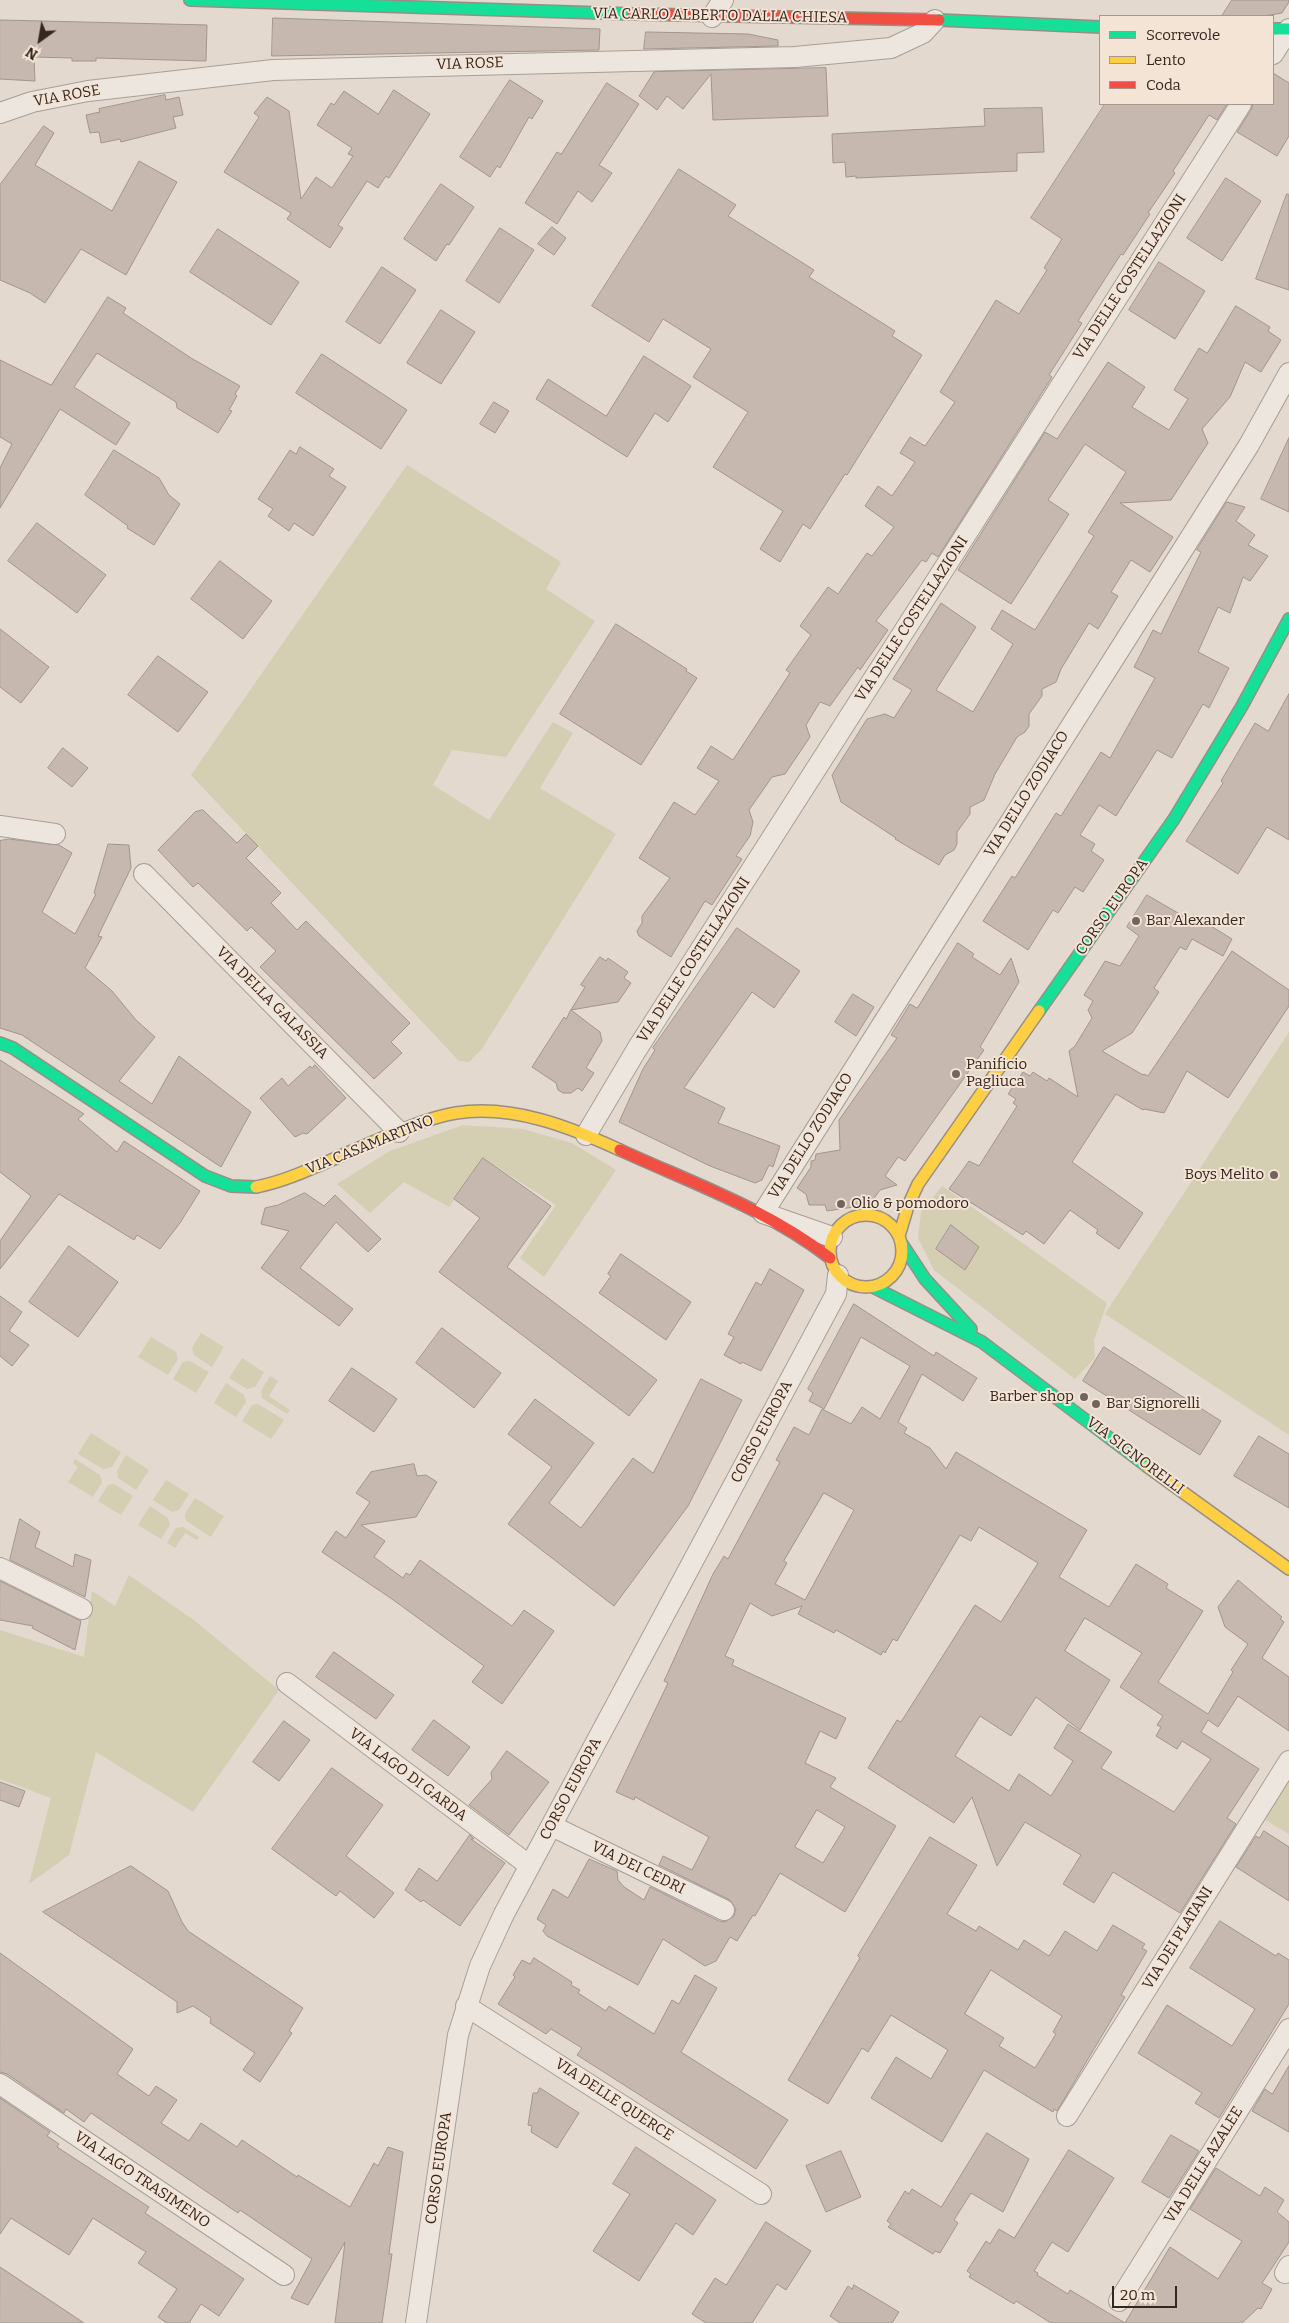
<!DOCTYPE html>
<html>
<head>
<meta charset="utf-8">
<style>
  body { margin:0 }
  #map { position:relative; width:1289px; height:2323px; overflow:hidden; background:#e3d9ce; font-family:Bitter,serif }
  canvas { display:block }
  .legend { position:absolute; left:1099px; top:15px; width:175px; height:90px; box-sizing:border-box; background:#f3e4d5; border:1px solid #a7988d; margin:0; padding:6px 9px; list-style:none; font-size:15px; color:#362620 }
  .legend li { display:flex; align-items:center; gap:10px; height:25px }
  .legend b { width:25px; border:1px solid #a7988d }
  .north { position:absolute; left:15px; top:15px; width:50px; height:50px; -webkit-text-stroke:4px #f3e4d5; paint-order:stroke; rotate:212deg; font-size:14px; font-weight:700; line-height:20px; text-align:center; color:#362620 }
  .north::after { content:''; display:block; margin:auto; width:18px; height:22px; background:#362620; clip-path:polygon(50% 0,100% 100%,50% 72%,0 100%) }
  .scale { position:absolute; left:1112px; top:2286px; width:65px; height:22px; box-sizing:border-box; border:2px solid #362620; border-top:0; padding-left:6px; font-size:15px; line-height:18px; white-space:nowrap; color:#362620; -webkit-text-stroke:4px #f3e4d5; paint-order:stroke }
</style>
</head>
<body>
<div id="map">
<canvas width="1289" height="2323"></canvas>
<ul class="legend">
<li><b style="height:6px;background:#16e098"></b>Scorrevole</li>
<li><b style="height:6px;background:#ffcf43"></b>Lento</li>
<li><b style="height:6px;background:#f24e42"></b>Coda</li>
</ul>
<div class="north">N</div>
<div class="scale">20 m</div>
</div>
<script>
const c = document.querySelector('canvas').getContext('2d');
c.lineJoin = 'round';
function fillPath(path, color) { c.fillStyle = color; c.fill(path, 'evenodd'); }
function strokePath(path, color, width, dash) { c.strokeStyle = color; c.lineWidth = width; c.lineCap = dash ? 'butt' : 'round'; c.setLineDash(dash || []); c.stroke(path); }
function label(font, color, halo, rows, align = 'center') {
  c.font = font + ' Bitter,serif'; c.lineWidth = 4; c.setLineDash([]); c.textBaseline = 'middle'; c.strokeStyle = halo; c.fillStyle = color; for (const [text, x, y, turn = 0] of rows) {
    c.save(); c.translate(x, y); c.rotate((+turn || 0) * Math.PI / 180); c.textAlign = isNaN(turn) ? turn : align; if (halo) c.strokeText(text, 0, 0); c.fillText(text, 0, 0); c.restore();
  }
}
const green = new Path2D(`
  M407 465 561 562 546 589 595 621 506 757 452 750 433 785 489 820 553 722 573 733 540 788 616 834 482 1049 469 1062 459 1061 191 775Z
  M1289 1032V1435L1105 1314Z
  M463 1125 523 1129 572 1143 616 1170 544 1277 520 1258 556 1205 483 1158 449 1207 404 1182 370 1213 337 1184 390 1151Z
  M942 1186 1107 1303 1094 1340 1095 1358 1075 1379 934 1270 918 1238 921 1212Z
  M201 1333 224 1347 212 1367 194 1355 192 1348Z
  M151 1337 176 1352 178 1359 168 1375 138 1357Z
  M242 1358 264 1372 255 1387 247 1389 229 1378Z
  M190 1361 209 1372 196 1393 173 1379 183 1362Z
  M270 1376 278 1381 269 1396 290 1410 287 1414 262 1398 261 1391Z
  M226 1383 244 1395 246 1402 236 1417 214 1403Z
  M258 1404 284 1420 271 1439 242 1421 252 1405Z
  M91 1433 121 1452 112 1467 103 1469 78 1454Z
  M126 1455 149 1470 136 1490 118 1478 117 1471Z
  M75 1459 100 1475 102 1482 93 1497 68 1482 78 1467 73 1463Z
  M166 1480 189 1494 179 1510 172 1512 153 1500Z
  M114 1484 133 1496 121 1515 98 1501 108 1485Z
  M195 1498 224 1516 211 1537 186 1521 185 1514Z
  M150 1506 168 1518 170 1525 161 1539 138 1525Z
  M183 1527 199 1537 197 1540 185 1533 175 1548 167 1543 176 1528Z
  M129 1575 195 1621 279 1690 193 1812 96 1752 69 1855 29 1884 51 1798 0 1779V1630L84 1657 92 1591 115 1606Z
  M1289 1771V1834L1260 1817Z`);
const building = new Path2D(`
  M1232 0H1289V2L1282 13 1264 16H1222Z
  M273 18 600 29 599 50 272 56Z
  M0 20 207 25 206 61 96 58V61H72V58L34 57 35 81 0 79Z
  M646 32 748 34 778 40V46L644 49Z
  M826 68 828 116 713 120 711 74 683 109 667 96 657 110 639 96 654 72Z
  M1273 73 1289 83V136L1277 156 1237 132 1251 110 1253 104H1273Z
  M510 80 543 101 532 119 529 117 500 168 497 166 490 177 460 157Z
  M607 83 639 104 599 165 612 173 592 202 578 191 557 224 525 203 557 152 561 154Z
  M394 90 430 114 389 178 386 176 378 188 367 181 338 225 343 228 330 248 287 219 291 213 224 172 259 117 254 113 267 97 289 111 301 199 316 177 332 188 353 156 348 154 352 148 317 125 331 103 334 105 344 91 378 114Z
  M165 95 166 100 179 97 183 115 173 117 176 128 121 142 120 139 101 143 99 132 90 133 86 115 100 112 99 109Z
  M1105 104H1227L1217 120 1209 115 1173 171 1175 173 1148 213 1150 214 1123 255 1121 254 1078 321 1082 323 1049 375 1052 377 938 557 932 553 926 562 922 560 876 621 888 630 860 670 858 667 830 706 820 702 806 725 810 737 785 774 772 777 749 810 753 822 750 836 736 856 742 859 712 905 705 901 671 957 639 936 637 931 642 923V916L670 878 639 858 674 802 695 815 719 781 697 768 711 746 733 760 790 673 786 670 811 635 800 626 828 587 838 594 867 553 872 556 894 527 865 506 878 486 892 496 915 462 900 453 910 437 925 446 955 402 940 392 996 300 1019 314 1047 270 1044 268 1062 239 1031 218Z
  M1042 108 1044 152 1017 153V171L856 178V176L846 177 845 162 833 163 832 134 985 126 984 109Z
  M44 126 54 133 35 165 112 211 139 161 177 182 126 275 81 249 45 303 30 293 0 280V185Z
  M679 169 736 205 728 216 814 270 809 277 895 331 892 336 922 355 847 475 845 474 810 529 803 524 780 562 760 549 783 511 713 467 748 412 693 377 711 349 663 319 649 342 592 306Z
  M1226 178 1261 201 1222 261 1187 238Z
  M441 184 474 207 449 245 447 244 436 261 404 239Z
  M1287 194 1289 195V290L1256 279Z
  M552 227 566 238 554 255 538 244Z
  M500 228 534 250 499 303 466 281Z
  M218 229 299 282 271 325 190 272Z
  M1159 262 1205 291 1175 339 1129 310Z
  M382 267 416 290 380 344 346 322Z
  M108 297 126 308 123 313 191 358 240 386 235 394 237 396 229 410 232 411 218 433 177 408 176 402 97 353 74 387 130 423 116 445 60 409 0 508V468L12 444 0 437V360L51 385Z
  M1236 306 1270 327 1268 331 1281 340 1261 372 1245 362 1230 397 1202 429 1208 443 1171 500 1120 503 1173 537 1150 572 1131 560 1111 592 1118 596 1098 629 1089 623 1061 669 1056 682 1042 689V696L1029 714V726L1025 732 1017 737 995 774 984 800 970 807V814L957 832V844L954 850 945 855 939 865 895 839 896 838 841 802 832 775 867 719 885 714 894 718 912 690 893 679 941 603 976 627 936 690 973 712 1013 644 991 629 1002 610 1035 630 1094 536 1088 532 1126 472 1085 444 1048 500 1069 514 1011 604 958 570 1045 432 1057 439 1108 362 1145 387 1132 407 1169 430 1188 399 1174 390 1199 348 1207 353Z
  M441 310 475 332 441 384 407 363Z
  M322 354 407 410 381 449 296 393Z
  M644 356 691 386 668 422 655 413 627 457 536 399 548 379 606 416Z
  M494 402 509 411 495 433 480 424Z
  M1289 438V512L1261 499Z
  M300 447 334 469 329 476 346 487 313 536 294 523 289 531 268 516 273 509 258 499 290 450 296 454Z
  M114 450 159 478 169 495 180 504 154 545 127 528 128 526 85 495Z
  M1227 502 1245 507 1236 521 1255 535 1248 545 1268 556 1250 581 1243 577 1230 613 1218 607 1198 652 1229 668 1209 708 1203 704 1172 758 1157 750 1116 816 1099 805 1080 835 1095 844 1091 851 1104 860 1083 892 1075 887 1058 913 1053 910 1028 950 983 921 1012 876 1015 878 1056 813 1061 816 1101 752 1110 758 1155 678 1134 667 1153 630 1161 634 1201 552 1197 550Z
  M37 523 106 575 77 613 8 561Z
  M220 561 272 601 243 639 191 599Z
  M616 624 687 669 686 671 697 678 641 765 560 714Z
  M0 629 49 667 21 703 0 687Z
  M158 656 208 692 178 732 128 695Z
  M1289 694V840L1267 827 1238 874 1186 841 1223 783 1221 781 1255 723 1268 731Z
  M63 748 88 768 72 787 48 768Z
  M203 810 237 843 246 834 258 846 246 858 281 893 271 903 297 930 306 921 410 1023 391 1042 402 1053 374 1079 260 967 276 951 251 927 247 931 198 883 193 887 158 850 195 812Z
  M9 839 59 845 72 853 42 912 75 934 96 894 94 893 108 844 129 845 131 868 98 936 102 937 85 968 112 991 136 1020 155 1037 119 1081 152 1104 179 1056 251 1112 221 1167 22 1035 0 1028V841Z
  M1147 895 1190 920 1193 915 1232 939 1223 956 1192 939 1186 950 1180 947 1154 988 1159 992 1132 1033 1102 1051 1143 1075 1144 1074 1148 1076 1232 951 1289 990V1006L1228 1098 1187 1071 1164 1113 1144 1109 1143 1110 1116 1094 1072 1162 1143 1213 1119 1249 1096 1233 1098 1230 1070 1210 1044 1244 1026 1231 1023 1235 949 1189 969 1161 979 1166 1017 1106 1013 1103 1016 1099 1008 1094 1023 1072 1030 1076 1033 1072 1047 1081 1049 1078 1078 1097 1069 1051 1075 1046 1092 1018 1088 1010 1093 1001 1084 995 1105 961 1120 966 1139 936 1127 927Z
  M737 928 800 971 774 1008 752 992 684 1088 725 1108 718 1123 780 1146 773 1167 769 1165 762 1180 755 1183 710 1166 619 1122 643 1069 655 1050 653 1048Z
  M958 943 974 954 972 957 1000 975 1011 958 1019 982 980 1047 984 1050 905 1161 898 1157 885 1176 897 1185 880 1190 870 1204 867 1205 827 1211 825 1205H809L806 1194 797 1188 811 1167V1161L815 1160 816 1154 840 1150 839 1120 897 1038 891 1035 910 1004 917 1008Z
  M600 957 606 961 608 958 628 972 624 978 631 983 618 1002 571 1010 585 987 581 985Z
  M853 994 874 1007 856 1036 835 1022Z
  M571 1010 600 1032 602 1041 586 1068 594 1073 582 1091 578 1088 571 1093H563L558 1090 556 1083 532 1067 564 1017 566 1019Z
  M0 1060 84 1114 78 1119 117 1152 124 1141 200 1191 180 1223 160 1249 137 1235 134 1240 59 1194 0 1269V1241L31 1196 0 1172Z
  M315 1065 346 1098 307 1134 303 1133 295 1137 260 1098 282 1078 288 1086 310 1066 312 1068Z
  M483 1158 551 1206 507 1267 657 1380 629 1416 439 1272 480 1218 454 1199Z
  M305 1193 324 1206 335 1195 381 1239 368 1252 336 1222 300 1268 353 1309 339 1326 261 1268 289 1231 261 1224 265 1208 278 1205Z
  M951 1225 979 1247 965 1270 936 1249Z
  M69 1246 118 1282 78 1337 29 1302Z
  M621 1254 691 1302 666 1340 599 1293 611 1276 608 1274Z
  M770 1269 804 1290 761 1371 742 1362 741 1364 724 1355 734 1337 728 1334 756 1282 761 1285Z
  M0 1296 22 1312 9 1331 29 1345 12 1366 0 1356Z
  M854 1304 934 1356 936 1352 977 1378 963 1401 922 1374 898 1422 907 1428 904 1433 930 1448 946 1469 956 1452 1087 1530 1059 1577 1109 1607 1136 1564 1168 1584 1166 1588 1203 1611 1158 1682 1208 1714 1233 1672 1231 1670 1248 1644 1225 1627 1218 1607 1238 1580 1282 1617 1280 1619 1284 1622 1262 1658 1289 1677V1731L1238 1696 1218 1727 1208 1720 1201 1732 1259 1769 1227 1818 1236 1824 1180 1913 1113 1872 1094 1903 1063 1884 1081 1855 1025 1822 997 1866 972 1797 954 1823 868 1768 897 1720 901 1722 975 1605 1001 1622 1038 1563 979 1527 971 1541 960 1535 897 1641 893 1639 885 1653 883 1651 881 1655 836 1630 834 1633 798 1614 802 1606 772 1616 750 1603 725 1656 734 1660 732 1665 846 1718 836 1739 820 1731 805 1763 836 1778 830 1787 896 1826 845 1912 780 1873 755 1916 753 1915 737 1941 730 1937 716 1961 705 1966 663 1939 638 1985 547 1936 543 1931 546 1925 537 1919 553 1889 568 1898 589 1859 617 1871 618 1880 624 1887 644 1900 650 1887 719 1921 725 1922 734 1916 736 1909 730 1900 659 1865 663 1856 692 1870 709 1837 635 1797 634 1800 616 1792 668 1683 664 1681 713 1574 724 1556 728 1559 780 1462 776 1460 794 1427 809 1435 822 1409 851 1424 862 1407 880 1419 910 1366 861 1337 824 1409 809 1401 813 1393 808 1389ZM824 1493 854 1510 805 1600 775 1584 787 1563 784 1561ZM1085 1618 1142 1653 1120 1687 1163 1716 1157 1725 1161 1727 1156 1736 1177 1749 1182 1741 1211 1759 1174 1812 1101 1768 1112 1752 1068 1724 1054 1748 1073 1761 1051 1796 1019 1774 1009 1791 955 1756 980 1716 1011 1736 1036 1697 1080 1730 1110 1680 1065 1651ZM817 1810 845 1827 823 1863 795 1847Z
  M442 1328 501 1373 474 1408 416 1363Z
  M1104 1347 1221 1421 1200 1455 1083 1381Z
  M352 1368 397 1399 374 1432 329 1401Z
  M701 1379 742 1400 688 1506 614 1606 508 1524 552 1467 508 1434 535 1399 594 1443 549 1503 581 1528 633 1458 653 1473Z
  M1259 1436 1289 1454V1508L1234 1476Z
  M414 1464 417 1476 426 1475 437 1482 416 1517 361 1525 385 1541 374 1557 403 1578 406 1573 410 1575 420 1560 512 1626 524 1610 554 1631 502 1704 472 1682 484 1666 392 1599 322 1552 336 1531 346 1538 370 1502 356 1493 371 1472Z
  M20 1519 40 1532 35 1547 73 1567 75 1554 91 1560 85 1597 10 1560Z
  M0 1581 81 1621 75 1650 32 1628 33 1626 0 1620Z
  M334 1652 394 1695 376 1719 316 1677Z
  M434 1720 470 1747 448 1776 412 1750Z
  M284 1721 310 1740 279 1781 253 1762Z
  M507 1751 549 1782 509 1835 469 1805 492 1779 491 1773Z
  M332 1768 383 1805 346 1856 394 1893 374 1918 340 1891 336 1896 272 1849Z
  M0 1782 25 1791 19 1807 0 1800Z
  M1264 1831 1289 1847V1901L1236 1867 1256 1836 1259 1838Z
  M470 1835 474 1839H471L505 1863 460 1926 423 1900 421 1902 405 1890 419 1868 437 1881Z
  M930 1837 977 1865 947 1914 976 1931 979 1926 1018 1950 1024 1940 1049 1956 1065 1931 1097 1951 1113 1925 1145 1944 1142 1948 1147 1951 1121 1995 1125 1997 1057 2111 1054 2109 1053 2112 984 2070 942 2142 871 2098 896 2057 931 2079 948 2050 891 2015 868 2052 862 2048 828 2104 788 2080 860 1958 858 1956ZM991 1970 1062 2016 1053 2032 1056 2034 1035 2068 999 2046 1004 2038 965 2014Z
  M131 1866 168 1891 182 1922 188 1931 303 2008 289 2031 292 2033 260 2082 243 2070 255 2053 210 2023 211 2018 193 2006 177 2013V2002L43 1912Z
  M1220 1921 1276 1956 1278 1953 1289 1960V2004L1219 2118 1195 2103 1202 2093 1138 2053 1167 2005 1232 2046 1255 2009 1190 1968Z
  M0 1953 133 2049 117 2074 149 2096 156 2086 177 2100 161 2123 189 2141 201 2123 237 2147 242 2140 297 2177 298 2175 350 2207 374 2163 378 2166 388 2147 403 2152 389 2254H392L382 2323H335L345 2242 308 2305 291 2298 312 2259 240 2210 238 2213 91 2113 84 2122 66 2109 64 2113 7 2074 0 2072Z
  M534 1958 572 1982 571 1985 580 1990 578 1993 606 2011 609 2006 654 2034 672 2000 679 2004 695 1975 717 1988 681 2052 788 2120 756 2169 577 2055 582 2048 551 2029 546 2034 498 2004 515 1977 513 1975 522 1960 530 1964Z
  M1289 2066V2132L1252 2111 1265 2089 1272 2094Z
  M540 2088 579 2113 557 2148 531 2132 532 2126 528 2125 533 2093H537Z
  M0 2098 50 2132 47 2136 59 2144 57 2147 149 2207 145 2213 244 2279 219 2316 201 2304 189 2323H167L158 2317 177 2289 138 2263 146 2252 93 2218 69 2255 11 2218 0 2234Z
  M987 2133 1029 2159 1003 2212 971 2193 954 2220 958 2223 940 2253 935 2251 933 2254 888 2227 891 2224 887 2221 905 2191 909 2194 912 2189 941 2207Z
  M1171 2135 1199 2151 1169 2198 1142 2182Z
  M636 2147 716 2200 693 2235 676 2223 639 2281 593 2251 630 2194 613 2184Z
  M1069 2150 1114 2178 1068 2252 1052 2242 1034 2271 1038 2273 1037 2275 1068 2294 1070 2290 1125 2323 1170 2247 1218 2279 1242 2241 1190 2209 1216 2168 1260 2196 1265 2187 1284 2200 1277 2212 1289 2222V2242L1262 2283 1272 2289 1261 2309 1258 2308 1242 2323H1051L1016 2301 1014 2304 969 2277 971 2274 967 2271 986 2241 990 2244 999 2229 1014 2238Z
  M841 2151 861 2197 826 2212 806 2166Z
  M766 2222 811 2251 786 2290 777 2284 752 2323H706L692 2314 715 2278 726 2285Z
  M0 2267 84 2323H0Z
  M854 2285 899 2312 892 2323H840L830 2316 848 2286 852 2289Z`);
const street = new Path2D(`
  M712 17 723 0
  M1273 54 1289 29
  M0 113 32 102 88 91 273 70 795 57 891 48 923 33 935 20
  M0 826 55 834
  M144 874 399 1132
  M586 1135 637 1049 1241 104
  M832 1237 763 1213 1249 445 1289 373
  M0 1568 82 1609
  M287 1683 530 1866
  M552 1826 724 1910
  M466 2006 761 2194
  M0 2084 284 2275
  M1067 2116 1289 1761
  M1285 2273 1289 2266
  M1119 2301 1289 2029
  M416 2323 458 2035 480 1966 504 1914 836 1294 838 1275`);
const fast = new Path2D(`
  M190 0 633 14
  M939 20 1100 27
  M1273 29H1289
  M1039 1011 1174 819 1242 706 1289 619
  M0 1043 13 1048 205 1176 231 1186 256 1187
  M902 1244 925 1279 971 1329
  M873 1287 982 1342 1148 1467`);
const slow = new Path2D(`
  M256 1187C287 1181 317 1166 345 1154 379 1140 420 1119 456 1113 512 1104 570 1127 620 1150
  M830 1251a36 36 0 1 1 72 0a36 36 0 1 1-72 0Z
  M899 1236 908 1206 918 1184 1039 1011
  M1148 1467 1289 1569`);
const jam = new Path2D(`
  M633 14 939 20
  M620 1150C692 1183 767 1209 830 1258`);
const markers = [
  [1136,921,5,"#73655d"],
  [956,1074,5,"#73655d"],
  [1274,1175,5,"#73655d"],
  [841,1204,5,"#73655d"],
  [1084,1397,5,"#73655d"],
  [1096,1404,5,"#73655d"]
];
const streetNames = [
  ["VIA CARLO ALBERTO DALLA CHIESA",720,16,1],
  ["VIA ROSE",470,64,-2],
  ["VIA ROSE",67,96,-10],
  ["VIA DELLE COSTELLAZIONI",1130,277,-57],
  ["VIA DELLE COSTELLAZIONI",912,619,-57],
  ["VIA DELLO ZODIACO",1027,794,-58],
  ["CORSO EUROPA",1112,907,-55],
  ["VIA DELLE COSTELLAZIONI",694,960,-57],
  ["VIA DELLA GALASSIA",272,1003,45],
  ["VIA DELLO ZODIACO",811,1136,-58],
  ["VIA CASAMARTINO",370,1145,-22],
  ["CORSO EUROPA",762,1432,-62],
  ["VIA SIGNORELLI",1135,1456,37],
  ["VIA LAGO DI GARDA",408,1775,37],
  ["CORSO EUROPA",571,1789,-62],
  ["VIA DEI CEDRI",638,1868,26],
  ["VIA DEI PLATANI",1178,1938,-58],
  ["VIA DELLE QUERCE",614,2100,33],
  ["VIA DELLE AZALEE",1204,2165,-58],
  ["CORSO EUROPA",439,2168,-82],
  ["VIA LAGO TRASIMENO",142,2180,34]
];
const poiNames = [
  ["Bar Alexander",1146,921],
  ["Panificio",966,1065],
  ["Pagliuca",966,1082],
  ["Boys Melito",1264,1175,"right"],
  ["Olio & pomodoro",851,1204],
  ["Barber shop",1074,1397,"right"],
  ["Bar Signorelli",1106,1404]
];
fillPath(green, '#d4ceb2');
fillPath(building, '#c6b7af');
strokePath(building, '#a3958e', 1);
strokePath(street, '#a89f97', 22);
strokePath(fast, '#988e87', 14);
strokePath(slow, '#988e87', 14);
strokePath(jam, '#988e87', 14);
strokePath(street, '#ece6df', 20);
strokePath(fast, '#16e098', 11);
strokePath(slow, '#ffcf43', 11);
strokePath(jam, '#f24e42', 11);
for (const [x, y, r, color] of markers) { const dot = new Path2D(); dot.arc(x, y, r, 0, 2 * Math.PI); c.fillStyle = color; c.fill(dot); strokePath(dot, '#f3e4d5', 2); }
label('15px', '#362620', '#f3e4d5', streetNames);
label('15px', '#362620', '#f3e4d5', poiNames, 'left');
</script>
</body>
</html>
